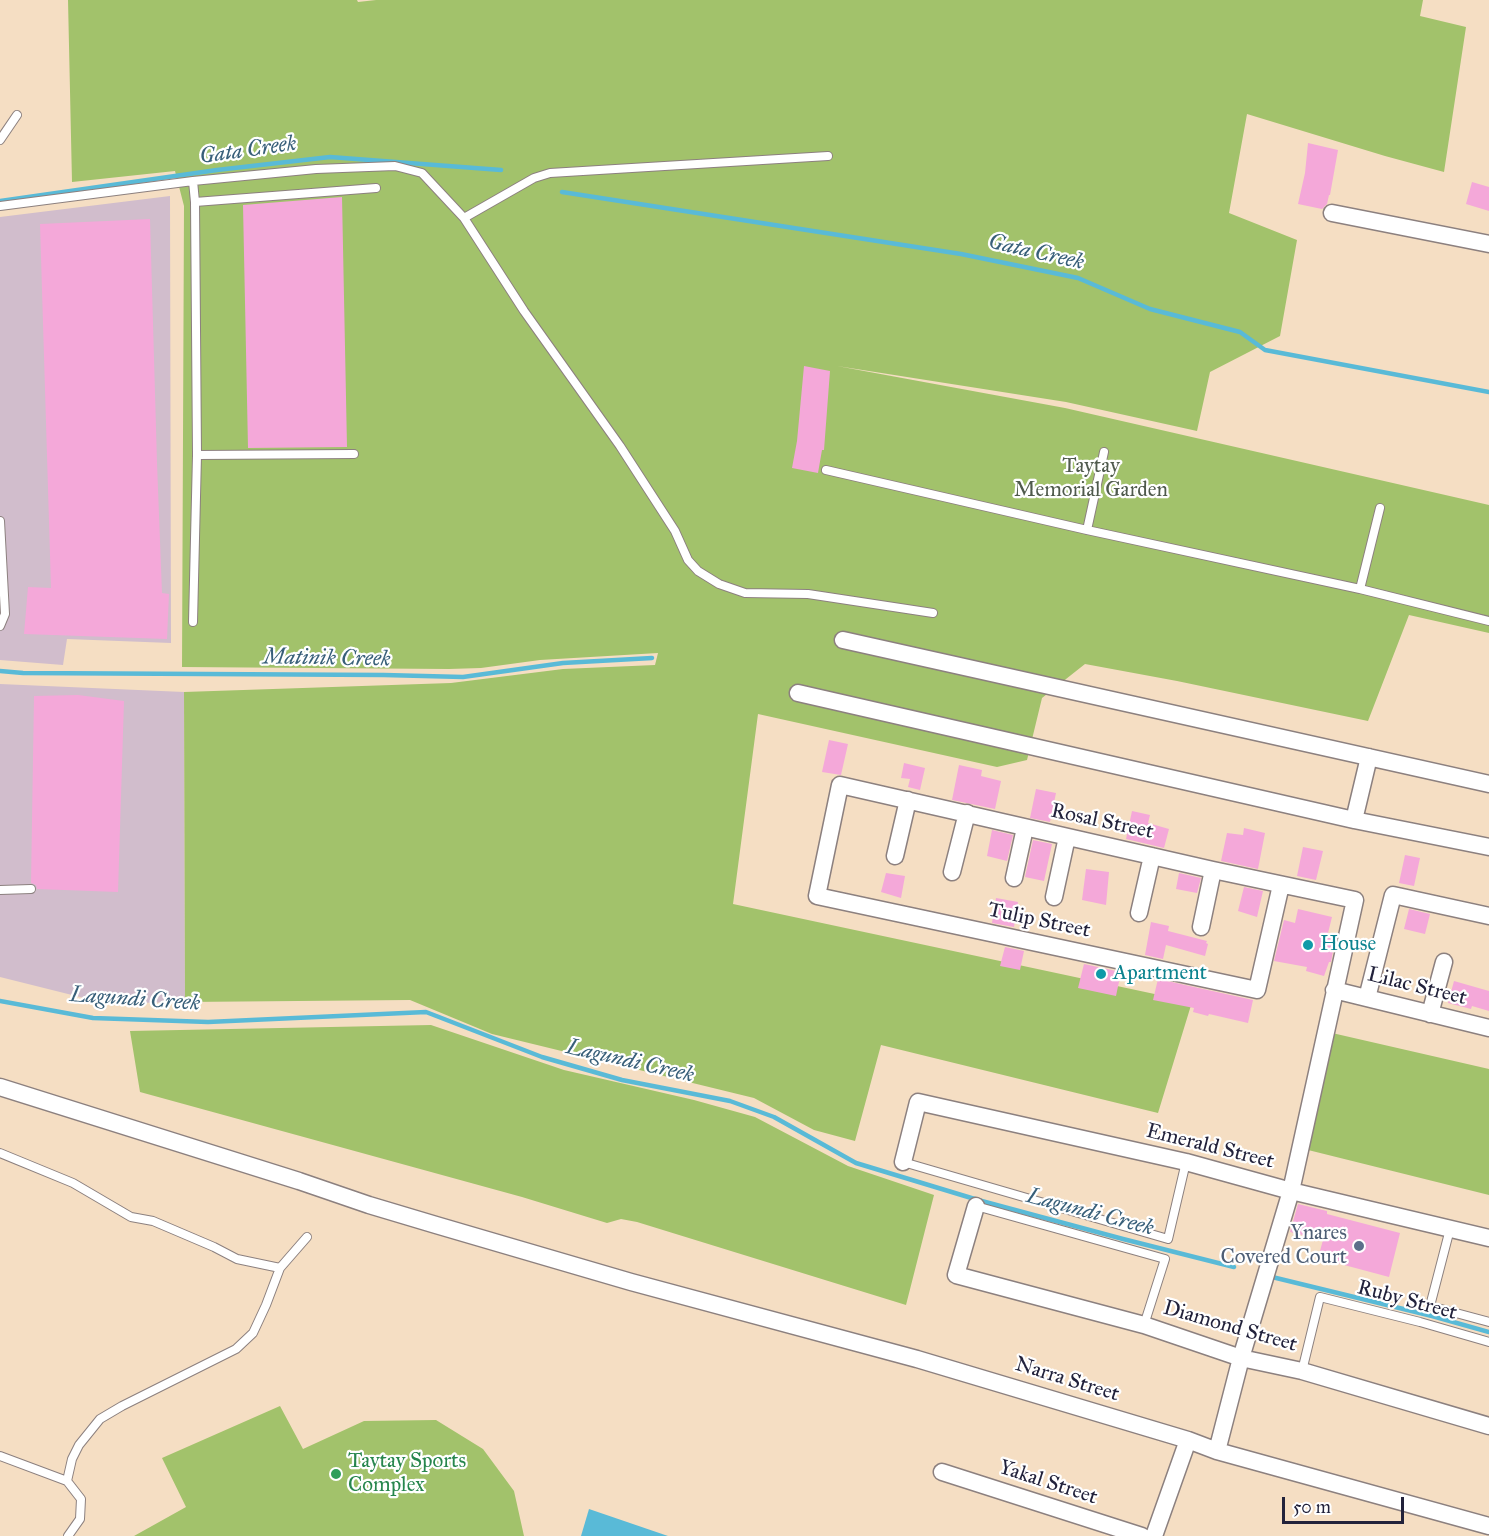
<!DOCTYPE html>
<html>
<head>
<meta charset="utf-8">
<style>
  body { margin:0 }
  #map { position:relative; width:1489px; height:1536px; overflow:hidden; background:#f5dec3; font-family:"IM FELL Great Primer",serif }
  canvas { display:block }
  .scale { position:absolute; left:1282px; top:1497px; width:122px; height:27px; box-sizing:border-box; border:3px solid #22223b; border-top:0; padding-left:8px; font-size:18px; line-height:21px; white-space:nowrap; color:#22223b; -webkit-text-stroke:4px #fff; paint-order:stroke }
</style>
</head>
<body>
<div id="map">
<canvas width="1489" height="1536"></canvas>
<div class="scale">50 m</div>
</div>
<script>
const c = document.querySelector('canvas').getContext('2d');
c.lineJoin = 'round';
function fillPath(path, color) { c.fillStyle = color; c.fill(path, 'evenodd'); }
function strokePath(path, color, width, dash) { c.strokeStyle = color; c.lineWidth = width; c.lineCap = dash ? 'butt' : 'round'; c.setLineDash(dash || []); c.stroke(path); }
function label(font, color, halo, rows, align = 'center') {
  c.font = font + ' "IM FELL Great Primer",serif'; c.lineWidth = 4.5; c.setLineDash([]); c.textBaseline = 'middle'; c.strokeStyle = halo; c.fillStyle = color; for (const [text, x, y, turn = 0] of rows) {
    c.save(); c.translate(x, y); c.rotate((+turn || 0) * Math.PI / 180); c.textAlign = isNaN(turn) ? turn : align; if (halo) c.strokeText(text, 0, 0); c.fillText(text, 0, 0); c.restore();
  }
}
const industrial = new Path2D(`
  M170 196 171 643 67 639 63 665 0 660V217Z
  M0 684 184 692 185 1002 131 1003 88 999 0 977Z`);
const green = new Path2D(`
  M68 0H357L358 2 376 0H1423L1420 16 1466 27 1444 172 1385 156 1247 114 1229 213 1297 240 1280 336 1210 372 1197 431 1066 402 837 366 1065 408 1489 505V633L1409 615 1368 721 1177 681 1085 664 1042 698 1027 760 997 767 758 714 733 904 1192 1002 1158 1113 881 1045 855 1141 814 1130 754 1098 492 1034 410 1000 185 1002 184 692 451 683 563 669 655 665 658 653 540 660 481 668 449 669 182 667 184 206 175 171 72 182Z
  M431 1025 564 1070 694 1100 755 1117 848 1166 934 1195 906 1305 637 1222 621 1219 607 1223 522 1197 140 1092 130 1031Z
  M1319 1030 1489 1069V1195L1292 1146Z
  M280 1406 303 1449 364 1421 436 1420 483 1449 514 1491 524 1536H134L186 1507 162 1458Z`);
const water = new Path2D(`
  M589 1509 668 1536H581Z`);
const stream = new Path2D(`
  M562 192 961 254 1078 278 1150 309 1240 332 1265 350 1489 392
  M0 201 217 170 330 157 501 170
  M0 671 23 673 384 675 463 677 563 663 652 658
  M0 1001 93 1018 208 1022 426 1012 542 1057 622 1080 730 1101 774 1117 856 1163 978 1200 1123 1239 1234 1267
  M1268 1276 1432 1316 1489 1332`);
const building = new Path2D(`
  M1308 143 1338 150 1330 195H1329L1327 204 1322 209 1298 204 1305 173Z
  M1472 182 1489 187V211L1466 204Z
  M342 197 347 447 248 448 243 205Z
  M150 219 157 463 162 593 169 594 167 639 24 634 28 587 51 588 40 224Z
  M804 366 830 371 824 450H822L818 473 792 468 797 441Z
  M78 695 124 701 118 892 37 889 36 885 31 883 34 696Z
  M829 740 848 744 841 775 822 772Z
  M904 763 925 768 920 790 908 787 910 779 901 778Z
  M959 765 982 770 981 776 1001 781 995 809 952 800Z
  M1036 789 1056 793 1050 822 1030 818Z
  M1132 811 1150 815 1148 823 1169 829 1164 848 1126 839Z
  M1244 828 1265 833 1258 869 1221 861 1227 833 1243 835Z
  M992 830 1013 835 1007 861 987 856Z
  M1033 840 1052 844 1044 881 1025 877Z
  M1303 847 1323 851 1316 880 1297 876Z
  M1405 855 1420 858 1414 886 1399 883Z
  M1086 869 1109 872 1106 905 1082 900Z
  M886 873 905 876 901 898 881 892Z
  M1179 873 1201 878 1197 893 1176 889Z
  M1244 887 1263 891 1257 917 1238 911Z
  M996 898 1018 902 1014 927 992 923Z
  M1298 909 1332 917 1328 933 1336 935 1331 962H1329L1324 976 1306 971 1307 967 1274 961 1284 920 1295 923Z
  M1409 909 1430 914 1425 934 1404 929Z
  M1151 922 1169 926 1168 931 1207 941 1206 943 1208 944 1205 956 1166 945 1163 959 1145 955Z
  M1005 947 1024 951 1020 970 1000 966Z
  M1084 964 1121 972 1116 996 1078 988Z
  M1158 979 1253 1000 1248 1023 1209 1014 1208 1016 1193 1012 1194 1008 1153 1000Z
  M1454 981 1489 991V1011L1472 1006 1471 1009 1448 1003Z
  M1298 1204 1327 1211V1214L1400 1233 1389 1277 1318 1258 1323 1240 1290 1232Z`);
const lane = new Path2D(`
  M0 140 17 115
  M193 181 195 202 376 188
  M0 206 193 181 316 169 395 166 422 173 464 218 524 311 620 446 675 531 688 560 698 571 719 584 745 593 808 594 933 613
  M464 218 534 178 550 173 828 156
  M197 455 354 454
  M826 470 1087 530 1360 589 1489 621
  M0 521 5 614 0 626
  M1087 530 1104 452
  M1360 589 1380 508
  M193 622 197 455 195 202
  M0 890 31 889
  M0 1153 73 1183 131 1217 153 1221 214 1247 237 1259 280 1268
  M903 1162 1168 1239 1186 1162
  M976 1206 1165 1259 1144 1325
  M1450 1229 1430 1306 1489 1322
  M1302 1371 1320 1297 1420 1322 1489 1342
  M0 1456 67 1481
  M68 1536 80 1519 81 1499 67 1481 72 1459 79 1445 100 1419 122 1406 236 1349 253 1333 266 1305 280 1268 307 1237`);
const street = new Path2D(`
  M1332 213 1489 244
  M843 640 1489 784
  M798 693 1354 820 1489 847
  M1354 820 1369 757
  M895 856 908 800
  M952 872 967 813
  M1014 878 1025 828
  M1054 897 1067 837
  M1139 913 1152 856
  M1201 927 1213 870
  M1334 990 1489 1028
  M1367 998 1393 895 1489 916
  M1430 1014 1444 962
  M0 1087 299 1181 369 1205 436 1225 631 1282 917 1359 1188 1440 1217 1451 1489 1526
  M903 1162 918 1102 1186 1162 1291 1191 1489 1238
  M976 1206 956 1275 1144 1325 1241 1358 1302 1371 1489 1426
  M1217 1451 1241 1358 1291 1191 1355 900 1213 870 840 785 817 896 1257 990 1281 885
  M942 1472 1142 1536
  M1154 1536 1188 1440`);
const markers = [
  [1308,945,6,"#0f9aa8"],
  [1101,974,6,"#0f9aa8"],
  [1359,1246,6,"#5c6f8a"],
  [336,1474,6,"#2e9e5b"]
];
const parkNames = [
  ["Taytay",1091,467],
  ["Memorial Garden",1091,491]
];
const streetNames = [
  ["Rosal Street",1102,822,12],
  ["Tulip Street",1039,921,12],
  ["Lilac Street",1417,987,14],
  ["Emerald Street",1210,1147,14],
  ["Ruby Street",1407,1301,15],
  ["Diamond Street",1230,1327,16],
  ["Narra Street",1067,1380,17],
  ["Yakal Street",1048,1483,18]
];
const cultureNames = [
  ["House",1320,945],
  ["Apartment",1113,974]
];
const serviceNames = [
  ["Ynares",1347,1234],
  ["Covered Court",1347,1258]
];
const leisureNames = [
  ["Taytay Sports",348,1462],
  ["Complex",348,1486]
];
const waterNames = [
  ["Gata Creek",248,151,-8],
  ["Gata Creek",1036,253,13],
  ["Matinik Creek",327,659,1],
  ["Lagundi Creek",135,1000,4],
  ["Lagundi Creek",630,1062,13],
  ["Lagundi Creek",1090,1213,15]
];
fillPath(industrial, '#d1bdcc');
fillPath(green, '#a2c26b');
fillPath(water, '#59bad7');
strokePath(stream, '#59bad7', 4.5);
fillPath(building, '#f4a8d9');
strokePath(lane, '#8c807f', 10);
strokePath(street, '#8c807f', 19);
strokePath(lane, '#fff', 8);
strokePath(street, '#fff', 16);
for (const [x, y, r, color] of markers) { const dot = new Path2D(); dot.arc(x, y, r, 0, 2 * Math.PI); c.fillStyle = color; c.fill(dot); strokePath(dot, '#fff', 2); }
label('21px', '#4f5a4c', '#fff', parkNames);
label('21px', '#22223b', '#fff', streetNames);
label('21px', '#0d838f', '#fff', cultureNames, 'left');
label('21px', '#4e5e75', '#fff', serviceNames, 'right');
label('21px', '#27864d', '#fff', leisureNames, 'left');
label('italic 22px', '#385f79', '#fff', waterNames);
</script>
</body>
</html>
